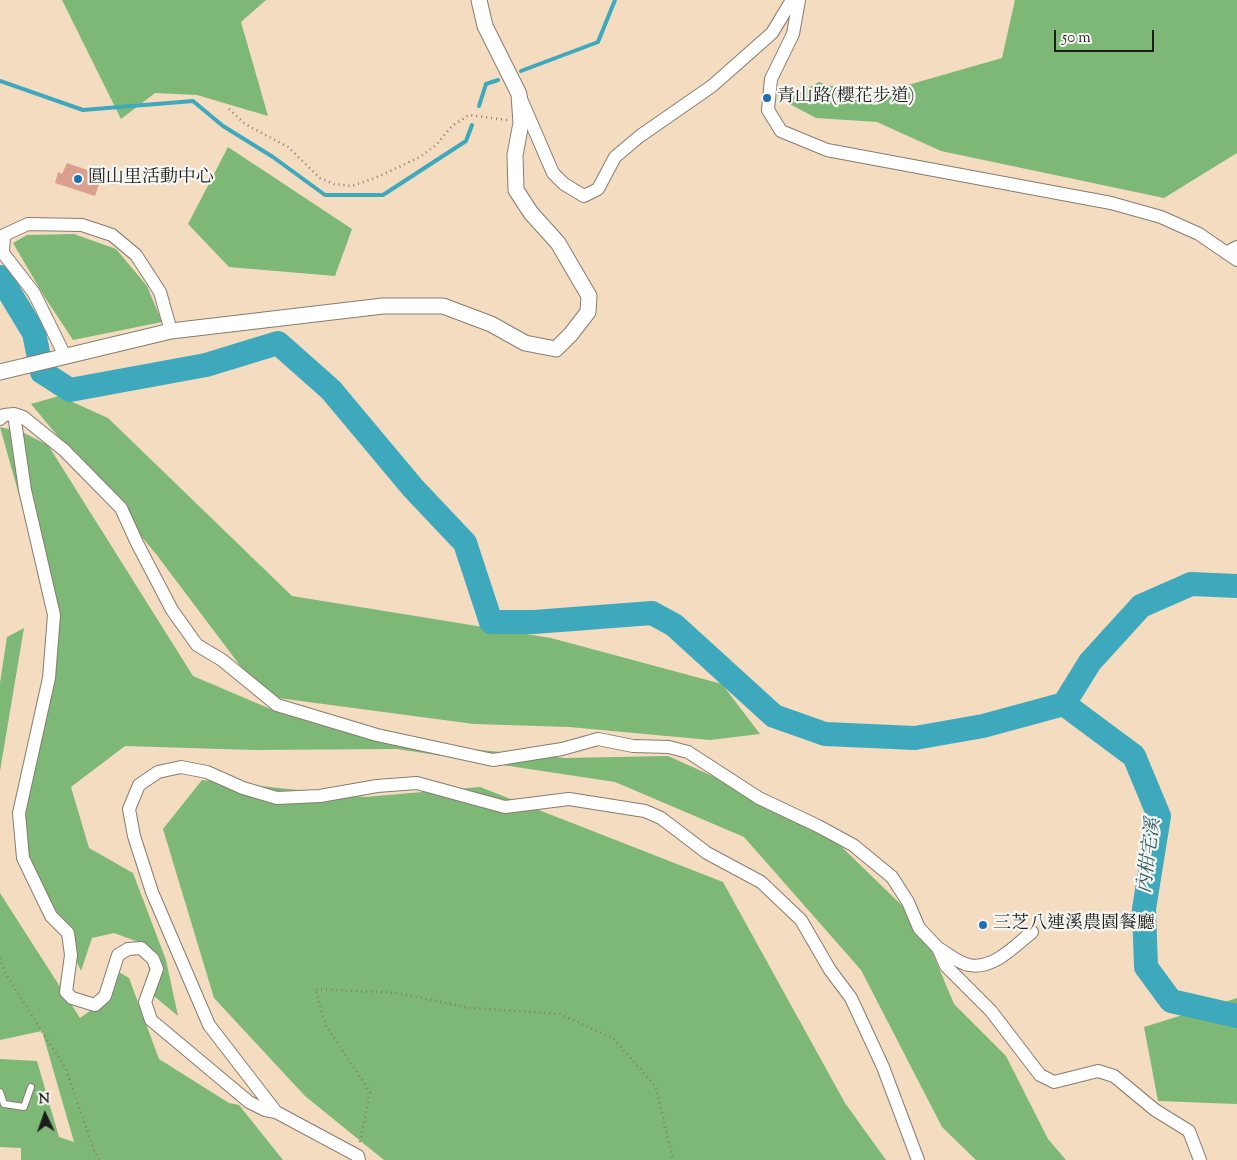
<!DOCTYPE html>
<html>
<head>
<meta charset="utf-8">
<style>
  body { margin:0 }
  #map { position:relative; width:1237px; height:1160px; overflow:hidden; background:#f4dcc1; font-family:"Sorts Mill Goudy",serif }
  canvas { display:block }
  .north { position:absolute; left:20px; top:1090px; width:50px; height:50px; -webkit-text-stroke:4px #f6f6f2; paint-order:stroke; rotate:357deg; font-size:14px; font-weight:700; line-height:20px; text-align:center; color:#1c1c1c }
  .north::after { content:''; display:block; margin:auto; width:18px; height:22px; background:#1c1c1c; clip-path:polygon(50% 0,100% 100%,50% 72%,0 100%) }
  .scale { position:absolute; left:1054px; top:30px; width:100px; height:22px; box-sizing:border-box; border:2px solid #1c1c1c; border-top:0; padding-left:6px; font-size:15px; line-height:18px; white-space:nowrap; color:#1c1c1c; -webkit-text-stroke:4px #f6f6f2; paint-order:stroke }
</style>
</head>
<body>
<div id="map">
<canvas width="1237" height="1160"></canvas>
<div class="north">N</div>
<div class="scale">50 m</div>
</div>
<script>
const c = document.querySelector('canvas').getContext('2d');
c.lineJoin = 'round';
function fillPath(path, color) { c.fillStyle = color; c.fill(path, 'evenodd'); }
function strokePath(path, color, width, dash) { c.strokeStyle = color; c.lineWidth = width; c.lineCap = dash ? 'butt' : 'round'; c.setLineDash(dash || []); c.stroke(path); }
function label(font, color, halo, rows, align = 'center') {
  c.font = font + ' "Sorts Mill Goudy","Noto Serif TC",serif'; c.lineWidth = 4.5; c.setLineDash([]); c.textBaseline = 'middle'; c.strokeStyle = halo; c.fillStyle = color; for (const [text, x, y, turn = 0] of rows) {
    c.save(); c.translate(x, y); c.rotate((+turn || 0) * Math.PI / 180); c.textAlign = isNaN(turn) ? turn : align; if (halo) c.strokeText(text, 0, 0); c.fillText(text, 0, 0); c.restore();
  }
}
const forest = new Path2D(`
  M62 0H266L241 22 268 116 197 95 155 93 121 119Z
  M1015 0H1237V153L1164 198 941 151 877 122 816 118 784 101 819 82 866 97 1002 58Z
  M228 147 352 229 335 276 229 267 188 224Z
  M74 234 116 249 147 286 162 322 73 340 44 296 13 243 27 235Z
  M59 396 108 418 292 596 551 638 722 684 760 734 710 740 569 727 474 724 263 696 156 554 31 404Z
  M0 427 22 432 48 445 193 676 280 713 382 741 566 758 668 756 817 823 920 923 954 1004 1006 1056 1048 1139 1066 1160H976L942 1127 861 970 744 837 615 782 397 749 254 750 125 746 71 787 89 848 133 873 166 960 178 1016 154 996 144 944 114 933 92 938 81 971 17 832 46 705 51 597 38 563Z
  M24 628 0 771V683L7 637Z
  M202 780 365 797 480 787 723 882 845 1103 886 1160H384L305 1096 214 998 163 829Z
  M0 893 80 1018 101 1003 114 969 129 978 159 1059 229 1103 239 1105 283 1160H21V1148L0 1147V1059L37 1061 59 1137 74 1142 42 1031 0 1040Z
  M1237 998V1104L1158 1101 1144 1027Z`);
const stream = new Path2D(`
  M521 71 598 42 615 0
  M0 81 83 110 193 101 223 126 273 157 325 195H383L466 141 472 125
  M479 106 486 84 498 80`);
const river = new Path2D(`
  M0 277 34 333 42 372 70 390 206 365 278 343 331 390 413 488 465 543 491 622H534L652 613 674 625 774 716 825 734 915 738 983 726 1064 704 1090 662 1141 606 1191 584 1237 586
  M1064 704 1134 756 1159 816 1144 909 1146 967 1171 1001 1237 1016`);
const building = new Path2D(`
  M67 163 102 175 95 196 55 183 58 172 62 174Z`);
const path = new Path2D(`
  M229 109 245 124 288 147 320 178 334 184 352 186 375 178 420 157 436 145 452 126 469 115 507 120
  M0 958 5 973 66 1069 94 1151 100 1160
  M360 1142 370 1092 326 1026 315 989 397 993 471 1008 560 1014 613 1038 656 1087 673 1160`);
const service = new Path2D(`
  M0 1092 4 1104 24 1107 31 1087`);
const minor = new Path2D(`
  M799 0 793 34 771 79 768 110 781 131 827 150 1111 203 1161 217 1199 234 1237 260
  M521 99 553 173 564 184 584 196 598 189 615 157 640 136 712 86 772 33 792 0
  M1226 253 1237 247
  M65 356 34 293 3 253 4 235 28 224 82 225 112 235 136 255 160 292 171 331
  M14 414 25 490 54 615 49 678 19 813 23 858 51 916 68 933 71 955 66 992 72 998 95 1005 105 996 118 955 128 949 141 948 153 959 157 969 145 1002 151 1020 249 1102 265 1110 276 1112
  M0 419 4 415 14 414 23 417 64 450 121 508 137 543 172 610 197 645 222 660 277 705 377 735 493 760 562 749 598 739 633 746 669 747 688 752 759 798 818 826 853 845 892 877 908 902 919 928 938 948 946 966 991 1011 1040 1075 1054 1082 1098 1071 1114 1076 1155 1110 1189 1131 1200 1160
  M938 948C947 953 958 963 969 965 993 970 1015 946 1032 932
  M359 1160 358 1156 276 1112 209 1025 152 892 134 836 129 809 139 785 158 772 181 767 207 772 243 788 277 798 320 796 377 786 417 783 505 807 569 799 645 811 661 818 707 853 761 882 801 920 830 970 851 998 883 1067 918 1160`);
const tertiary = new Path2D(`
  M0 372 171 331 383 306H443L491 324 525 343 556 349 571 334 588 312 589 296 558 243 531 213 516 190 515 155 521 123 519 94 485 26 479 0`);
const markers = [
  [767,98,5,"#1f6fb2"],
  [78,179,5,"#1f6fb2"],
  [983,925,5,"#1f6fb2"]
];
const poiNames = [
  ["青山路(櫻花步道)",777,98],
  ["圓山里活動中心",88,179],
  ["三芝八連溪農園餐廳",993,925]
];
const waterNames = [
  ["內柑宅溪",1151,856,-83]
];
fillPath(forest, '#7eb877');
strokePath(stream, '#3ea9bd', 4);
strokePath(river, '#3ea9bd', 24);
fillPath(building, '#daa08d');
strokePath(service, '#887c6e', 8);
strokePath(minor, '#887c6e', 14);
strokePath(tertiary, '#887c6e', 17);
strokePath(path, '#887c6e', 2.5, [1, 4]);
strokePath(service, '#fff', 6);
strokePath(minor, '#fff', 12);
strokePath(tertiary, '#fff', 15);
for (const [x, y, r, color] of markers) { const dot = new Path2D(); dot.arc(x, y, r, 0, 2 * Math.PI); c.fillStyle = color; c.fill(dot); strokePath(dot, '#f6f6f2', 2); }
label('18px', '#1c1c1c', '#f6f6f2', poiNames, 'left');
label('italic 19px', '#2b5b64', '#f6f6f2', waterNames);
</script>
</body>
</html>
